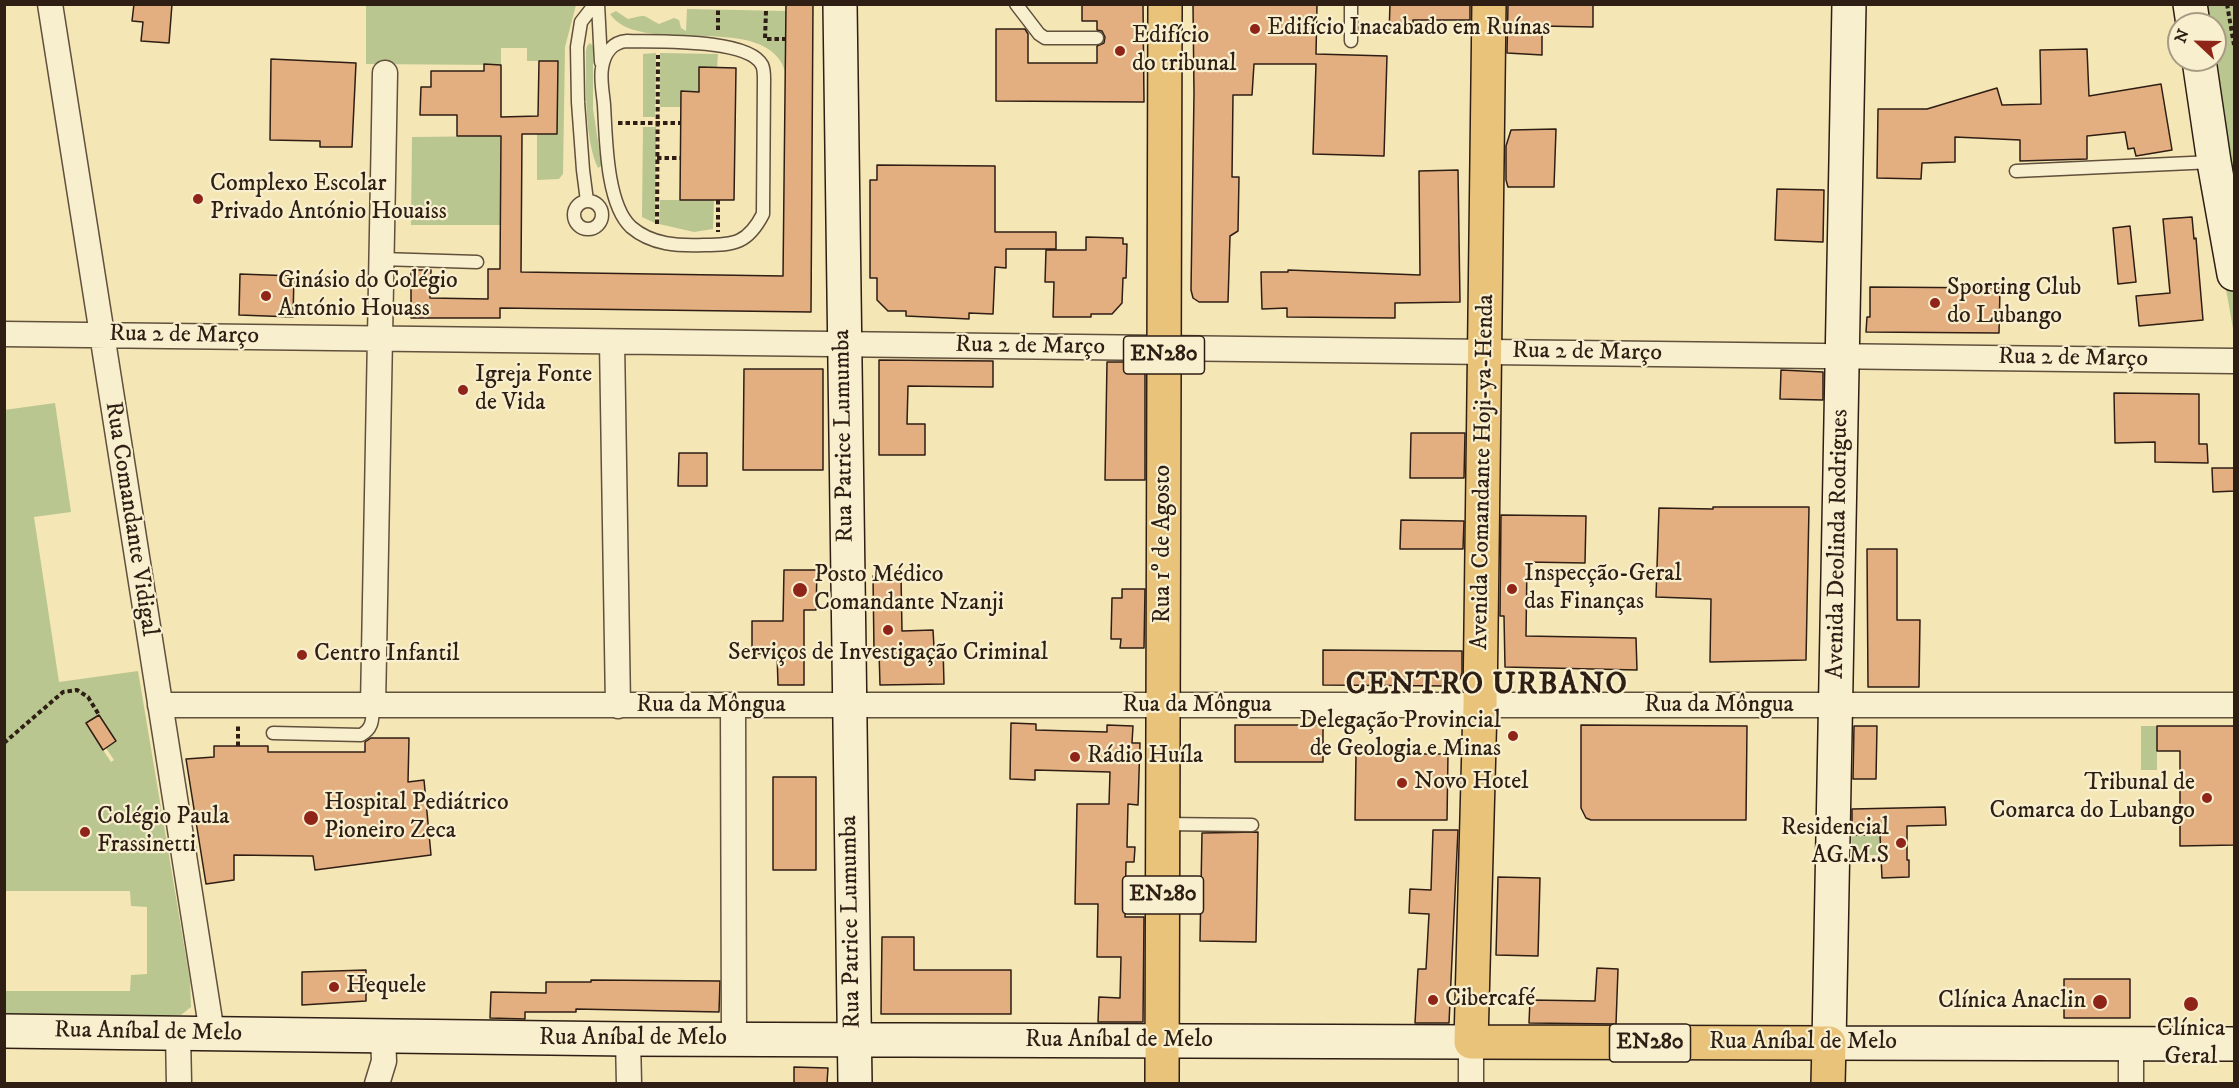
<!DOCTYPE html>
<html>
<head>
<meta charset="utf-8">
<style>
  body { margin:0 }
  #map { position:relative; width:2239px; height:1088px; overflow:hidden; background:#f5e6b5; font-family:"IM FELL DW Pica",serif }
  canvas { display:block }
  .frame { position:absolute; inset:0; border:6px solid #2e1e14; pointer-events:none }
  .north { position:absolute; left:2167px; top:12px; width:60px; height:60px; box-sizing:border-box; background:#f8efcf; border:2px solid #a79b84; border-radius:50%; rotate:292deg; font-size:16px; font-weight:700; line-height:24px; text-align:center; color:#2e1e14 }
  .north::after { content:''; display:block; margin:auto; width:21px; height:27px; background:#8f2418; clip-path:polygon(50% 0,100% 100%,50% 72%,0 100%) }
</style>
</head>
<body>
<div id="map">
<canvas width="2239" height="1088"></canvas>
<div class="frame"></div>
<div class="north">N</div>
</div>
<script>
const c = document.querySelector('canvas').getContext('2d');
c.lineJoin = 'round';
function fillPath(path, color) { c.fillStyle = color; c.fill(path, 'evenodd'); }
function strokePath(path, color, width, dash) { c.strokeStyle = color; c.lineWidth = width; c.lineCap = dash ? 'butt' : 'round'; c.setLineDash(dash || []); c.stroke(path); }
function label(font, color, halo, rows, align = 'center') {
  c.font = font + ' "IM FELL DW Pica",serif'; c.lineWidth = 4.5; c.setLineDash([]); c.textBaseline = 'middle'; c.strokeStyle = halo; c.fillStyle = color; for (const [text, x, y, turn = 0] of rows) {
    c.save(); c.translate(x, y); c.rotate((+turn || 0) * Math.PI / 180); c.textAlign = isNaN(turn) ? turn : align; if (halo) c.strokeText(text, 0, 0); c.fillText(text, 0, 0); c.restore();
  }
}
const green = new Path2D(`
  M366 5H576L565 47 563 174 559 179 537 180V134H557L558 61H527V48H501V65L366 64Z
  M2175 5H2234V334L2185 60H2215V24H2179Z
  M687 9 786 11 785 72C784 68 782 63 779 59 748 16 637 55 610 14L616 11 628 19C649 14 641 15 659 24L674 18 679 20 681 28 686 31Z
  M590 43 593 46V109L601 161V166L598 168C584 139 586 82 586 51L587 46Z
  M656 53 655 117H643V54Z
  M660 53 718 54 717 68H699V92L682 91 681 107H660Z
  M643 127H656L655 223 642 217Z
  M501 136 500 225H411L412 137Z
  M660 200H714L713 229 694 232 659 224Z
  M55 403 71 512 34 517 59 682 138 671 190 981 191 1007 181 1015H5V991H130L131 975 147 974V907L131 906 130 891H5L4 410ZM99 715 116 741 106 748 114 760 111 762 86 724Z
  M2141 726H2157V770H2141Z
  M1851 835H1880V855H1852Z`);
const building = new Path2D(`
  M134 4H172L169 43 141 41 143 22 132 21Z
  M786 4H813L811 312 500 308V318H411V270H431L430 298 488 299V269H500L501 136H457V115H420L421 87H431V71H484V64L501 65V117L538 116 539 61H558L557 134H522L521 272 783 276Z
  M1082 4H1143L1144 102 996 101V29H1025L1028 34V63H1097V46L1104 43 1105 37 1102 31 1097 30V21H1082Z
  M1193 4H1317L1316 54 1387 56 1384 156 1313 154 1316 64H1254L1252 95H1233L1232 177H1239L1238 231 1230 236 1228 302H1199L1193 298 1191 290 1194 94Z
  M1390 4H1470V20H1413V34H1389Z
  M1508 4H1593V27L1542 26V55L1507 53Z
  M2087 49 2089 96 2161 84 2172 150 2136 156 2134 148 2128 149 2125 132 2087 136V159L2020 161V140L1955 137V162L1922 163 1921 179 1877 178 1878 109H1927L1997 88 2002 105 2041 104 2040 50Z
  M271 59 356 63 352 147H320V141L270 140Z
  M699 67 736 68 734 200H680L681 91 699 92Z
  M1556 129 1554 187H1508L1506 180V146L1511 130Z
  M877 165 995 166V232H1056V249H1006V268L995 267 993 314 969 313V319L906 316V311H888L877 300V278H870V180H877Z
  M1458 170 1460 302 1395 303V318L1287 317V308L1262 309 1261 272H1288V270L1420 275 1419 171Z
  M1777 189 1824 190 1823 242 1775 240Z
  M2192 217 2194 239 2196 238 2203 320 2139 326 2136 296 2170 293 2163 219Z
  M2130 226 2136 282 2118 284 2113 228Z
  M1086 237 1123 238V244H1127L1126 278H1123L1122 303 1112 314H1091V317H1053L1054 282H1045L1046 250H1086Z
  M240 274 294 276 293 317 239 315Z
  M1870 287 2000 288 1999 333 1866 332 1867 317H1870Z
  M879 360 993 361V387L908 386 907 424H925V455H879Z
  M1107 362H1140L1145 368V480H1105Z
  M744 369H823V470H743Z
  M1781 370 1823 372V400L1780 399Z
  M2114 393 2199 394V444H2207L2208 463 2155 462V442L2115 443Z
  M1411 433H1465L1464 478H1410Z
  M679 453H707V486H678Z
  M2212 468H2235V491L2213 492Z
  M1713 507H1809L1806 660 1710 662 1711 599 1656 597 1659 508 1713 509Z
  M1501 515 1586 516 1585 563 1527 562 1526 636 1636 638 1637 670 1505 667 1504 616H1500Z
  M1401 520 1464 521 1463 549H1400Z
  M1867 549H1897V620H1920L1919 687H1868Z
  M784 570H817L816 610H804V685H778L777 653 752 654V621H783Z
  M873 576H901L902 631 933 630 934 647H943L944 684 880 685 879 651H874Z
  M1122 589H1145L1144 648H1120L1121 639H1111L1112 598H1122Z
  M1323 650 1462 651V673L1460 679 1450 686 1323 685Z
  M99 715 116 741 103 750 86 723Z
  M1011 723 1036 724V730L1107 732V725L1133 726 1132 743H1140L1138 805 1128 804 1127 847H1135L1134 862H1126L1125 917H1144L1143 1022H1098L1099 997 1120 998 1121 957H1097L1098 904H1075L1077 804H1109L1110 772 1035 770V780L1010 779Z
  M1235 725H1323V762H1235Z
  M1581 725 1747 726 1746 820H1591L1586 818 1581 808Z
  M1854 726H1877L1876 779H1853Z
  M2157 726H2235V845L2180 846V751H2157Z
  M371 738H409L408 782 424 780 431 855 315 870 313 856 234 855V880L206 884 186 759 214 757V746H268V752H365V742Z
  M1356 754H1448L1447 820H1355Z
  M773 777H816V870H773Z
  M1945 807 1946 825 1907 826V860H1909V877L1882 878 1880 835H1852V809Z
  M1433 830H1458L1449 1023H1415L1418 969H1426L1429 914 1409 913 1410 889 1431 890Z
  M1258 832 1256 942 1200 941 1202 833Z
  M1498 877 1540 878 1538 956 1496 955Z
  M882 937H914V970H1011V1014H881Z
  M1597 968 1618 969 1616 1024 1529 1023 1530 1000 1595 1001Z
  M366 970V1001L302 1005V972Z
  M2064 979H2130V1018H2064Z
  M591 980 720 981 719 1012 576 1009V1012H525V1019L490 1018 491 992 546 993V982H591Z
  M794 1067 828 1068 827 1083H794Z`);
const path = new Path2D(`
  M2227 4 2234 45
  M766 11 765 39H786
  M718 30V10
  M618 123H681
  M657 158H680
  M718 200V232
  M657 224 658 55
  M4 743 63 692 77 690 88 697 99 715
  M238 746V725`);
const lane = new Path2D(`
  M598 4 601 62
  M1016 4 1039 34 1045 38H1097
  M1351 4V41
  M627 41C655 42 748 38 762 65 764 69 764 75 764 79L763 214C748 243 735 245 704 245 678 246 652 245 631 227 606 204 606 137 604 105 603 93 600 79 602 68 604 54 612 42 627 41Z
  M2016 171 2213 162
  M574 215a14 14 0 1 1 28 0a14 14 0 1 1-28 0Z
  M587 201 583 170 578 102 577 47 581 22 595 4
  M381 259 477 262
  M273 733 361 735C374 728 372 718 373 706
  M1163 824 1252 825`);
const street = new Path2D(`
  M50 4 212 1033
  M4 334 2234 361
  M612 342 618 706
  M160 705H2234
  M373 706 385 73
  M733 706 734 1039
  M178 1033 179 1084
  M628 1039 629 1084
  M377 1084 384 1061 383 1037
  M1471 1084V1042
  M2131 1084V1044`);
const secondary = new Path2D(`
  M840 4 855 1084
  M1849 4 1829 1043 2234 1044
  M2190 4 2193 24
  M2199 60 2214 162 2234 274
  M4 1031 628 1039 1471 1042`);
const primary = new Path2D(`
  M1489 4 1480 706 1471 1042 1829 1043 1828 1084
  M1162 1084 1165 4`);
const markers = [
  [1255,29,6,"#8f2418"],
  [1120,51,6,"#8f2418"],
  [198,199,6,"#8f2418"],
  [266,296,6,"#8f2418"],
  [1935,303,6,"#8f2418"],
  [463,390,6,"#8f2418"],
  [1512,589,6,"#8f2418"],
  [800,590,8,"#8f2418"],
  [888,630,6,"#8f2418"],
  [302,655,6,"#8f2418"],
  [1513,736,6,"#8f2418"],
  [1075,757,6,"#8f2418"],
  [1402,783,6,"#8f2418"],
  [2207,798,6,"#8f2418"],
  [311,818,8,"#8f2418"],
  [85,832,6,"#8f2418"],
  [1901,843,6,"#8f2418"],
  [334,987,6,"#8f2418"],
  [1433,1000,6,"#8f2418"],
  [2100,1002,8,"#8f2418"],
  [2191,1004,8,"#8f2418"]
];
const shields = [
  [1164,355,81],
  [1163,895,81],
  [1650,1043,81]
];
const shieldNames = [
  ["EN280",1164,355],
  ["EN280",1163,895],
  ["EN280",1650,1043]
];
const poiNames = [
  ["Edifício Inacabado em Ruínas",1267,29],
  ["Edifício",1132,37],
  ["do tribunal",1132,65],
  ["Complexo Escolar",210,185],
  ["Privado António Houaiss",210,213],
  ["Ginásio do Colégio",278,282],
  ["António Houass",278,310],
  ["Sporting Club",1947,289],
  ["do Lubango",1947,317],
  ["Igreja Fonte",475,376],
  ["de Vida",475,404],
  ["Inspecção-Geral",1524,575],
  ["das Finanças",1524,603],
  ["Posto Médico",814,576],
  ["Comandante Nzanji",814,604],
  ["Serviços de Investigação Criminal",888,654,"center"],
  ["Centro Infantil",314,655],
  ["Delegação Provincial",1501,722,"right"],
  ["de Geologia e Minas",1501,750,"right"],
  ["Rádio Huíla",1087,757],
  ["Novo Hotel",1414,783],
  ["Tribunal de",2195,784,"right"],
  ["Comarca do Lubango",2195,812,"right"],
  ["Hospital Pediátrico",324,804],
  ["Pioneiro Zeca",324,832],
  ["Colégio Paula",97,818],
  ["Frassinetti",97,846],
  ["Residencial",1889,829,"right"],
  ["AG.M.S",1889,857,"right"],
  ["Hequele",346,987],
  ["Cibercafé",1445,1000],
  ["Clínica Anaclin",2086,1002,"right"],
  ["Clínica",2191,1030,"center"],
  ["Geral",2191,1058,"center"]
];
const streetNames = [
  ["Rua 2 de Março",184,336,1],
  ["Rua 2 de Março",1030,347,1],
  ["Rua 2 de Março",1587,353,1],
  ["Rua 2 de Março",2073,359,1],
  ["Rua Patrice Lumumba",845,436,-91],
  ["Avenida Comandante Hoji-ya-Henda",1484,472,-89],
  ["Rua Comandante Vidigal",130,519,81],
  ["Rua 1º de Agosto",1164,544,-90],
  ["Avenida Deolinda Rodrigues",1839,544,-89],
  ["Rua da Môngua",711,706],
  ["Rua da Môngua",1197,706],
  ["Rua da Môngua",1719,706],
  ["Rua Patrice Lumumba",852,922,-91],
  ["Rua Aníbal de Melo",148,1033,1],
  ["Rua Aníbal de Melo",633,1039],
  ["Rua Aníbal de Melo",1119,1041],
  ["Rua Aníbal de Melo",1803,1043]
];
const districtNames = [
  ["CENTRO URBANO",1487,687]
];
fillPath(green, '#b9c690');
fillPath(building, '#e3af81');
strokePath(building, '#2e1e14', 1.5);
strokePath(lane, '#60503c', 15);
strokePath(street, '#60503c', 27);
strokePath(secondary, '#2e1e14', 36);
strokePath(primary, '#2e1e14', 36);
strokePath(path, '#2e1e14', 4, [4.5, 3]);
strokePath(lane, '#f8efcf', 12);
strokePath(street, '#f8efcf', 24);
strokePath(secondary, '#f8efcf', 33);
strokePath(primary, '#eac37a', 33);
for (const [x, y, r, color] of markers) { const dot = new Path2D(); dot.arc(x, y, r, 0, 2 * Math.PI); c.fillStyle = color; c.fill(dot); strokePath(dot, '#f8efcf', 2); }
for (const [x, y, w] of shields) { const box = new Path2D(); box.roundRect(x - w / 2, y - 19, w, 38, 4.5); c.fillStyle = '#f8efcf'; c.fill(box); strokePath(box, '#2e1e14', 1.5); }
label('bold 22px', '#2e1e14', null, shieldNames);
label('24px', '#2e1e14', '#f8efcf', poiNames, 'left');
label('24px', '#2e1e14', '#f8efcf', streetNames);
c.letterSpacing = '1.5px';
label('bold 30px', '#2e1e14', '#f8efcf', districtNames);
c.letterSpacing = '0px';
</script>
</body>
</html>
